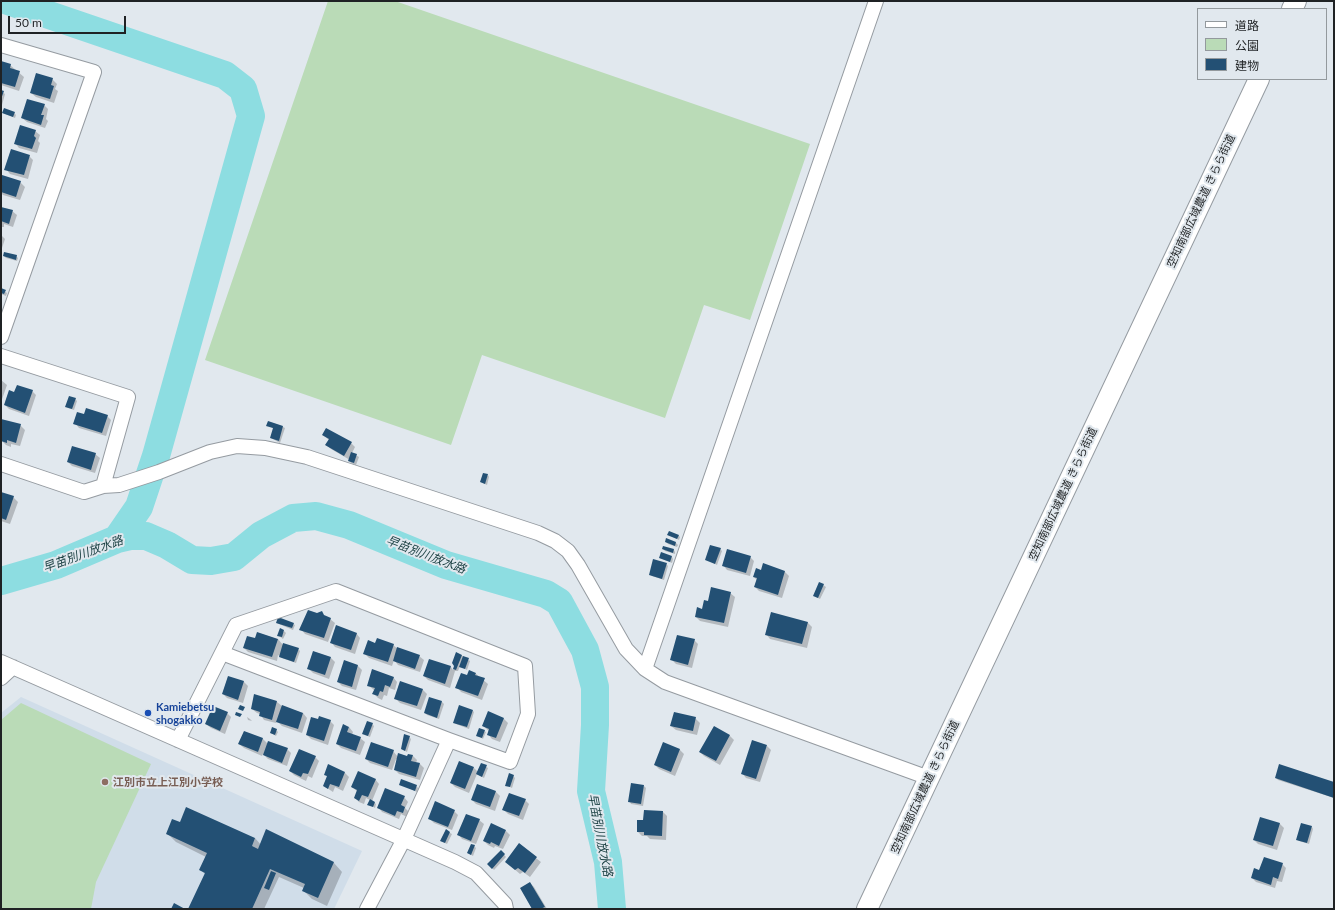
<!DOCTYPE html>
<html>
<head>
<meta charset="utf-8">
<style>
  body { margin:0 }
  #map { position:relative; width:1335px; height:910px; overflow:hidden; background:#e1e8ee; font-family:Lato,"Noto Sans JP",sans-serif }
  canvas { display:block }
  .frame { position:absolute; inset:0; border:2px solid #1f2224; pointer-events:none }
  .legend { position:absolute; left:1197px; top:8px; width:130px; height:72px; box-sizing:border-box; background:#e1e8ee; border:1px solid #93999d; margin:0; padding:5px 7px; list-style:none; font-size:12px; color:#1f2224 }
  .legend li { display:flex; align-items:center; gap:8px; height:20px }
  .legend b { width:20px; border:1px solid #93999d }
  .scale { position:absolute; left:8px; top:16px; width:118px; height:18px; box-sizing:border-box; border:2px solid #1f2224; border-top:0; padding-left:5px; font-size:12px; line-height:14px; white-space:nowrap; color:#1f2224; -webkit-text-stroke:3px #e1e8ee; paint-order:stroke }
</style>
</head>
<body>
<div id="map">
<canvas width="1335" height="910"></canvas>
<div class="frame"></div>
<ul class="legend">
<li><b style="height:5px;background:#fff"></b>道路</li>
<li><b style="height:11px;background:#badbb7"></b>公園</li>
<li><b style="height:11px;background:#235074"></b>建物</li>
</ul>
<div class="scale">50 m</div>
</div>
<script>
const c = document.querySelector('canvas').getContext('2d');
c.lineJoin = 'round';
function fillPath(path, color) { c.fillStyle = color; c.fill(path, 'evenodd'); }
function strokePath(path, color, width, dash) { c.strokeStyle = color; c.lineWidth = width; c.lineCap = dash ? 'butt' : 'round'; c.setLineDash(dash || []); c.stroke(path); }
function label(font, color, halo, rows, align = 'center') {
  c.font = font + ' Lato,"Noto Sans JP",sans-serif'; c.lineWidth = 4; c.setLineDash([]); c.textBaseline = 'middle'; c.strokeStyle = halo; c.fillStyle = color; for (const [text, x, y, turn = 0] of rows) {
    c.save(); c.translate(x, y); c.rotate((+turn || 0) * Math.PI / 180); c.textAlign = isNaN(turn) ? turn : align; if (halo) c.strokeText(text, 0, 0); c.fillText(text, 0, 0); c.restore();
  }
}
const built = new Path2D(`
  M21 697 362 851 334 909H1V713Z`);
const green = new Path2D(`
  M328 1H395L810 144 750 320 704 305 665 418 482 355 451 445 205 360Z
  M21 703 151 764 96 882 91 909H1V720Z`);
const shadow = new Path2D(`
  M1 62 10 65 24 77 19 91 1 85Z
  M52 79 57 84 55 89 58 91 54 103 36 97 31 93Z
  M1 91 5 94 2 105H1Z
  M44 105 48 109 46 119 48 121 45 128 27 122 22 118Z
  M3 113H14L16 115 15 118Z
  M35 131 40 135 38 141 40 143 37 153 19 148 15 143Z
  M29 156 33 160 28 179 10 174 6 169Z
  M20 182 25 187 20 200 3 195 1 193V183Z
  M1 208 12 211 17 215 13 227 4 224V227H1Z
  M1 235 5 239 1 251Z
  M4 256H16L18 258 17 261 6 258Z
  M1 289 7 293 6 296 1 294Z
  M1 380 7 385 1 402Z
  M32 391 36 395 29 416 9 409 5 405 15 393Z
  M75 399 77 401 74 410 68 408 66 406Z
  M85 416H107L111 420 106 436 79 428 75 423Z
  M1 420 20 425 25 430 20 446 11 444V447L6 445 1 440Z
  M269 422 283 427 285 428 280 443 271 438 274 429 268 425Z
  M323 435 351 443 355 447 352 453 359 457 356 465 351 463 349 461 350 460 331 449 326 445 329 440Z
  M95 454 100 458 95 473 72 466 68 462Z
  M488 475 489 477 487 485 481 482Z
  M1 493 13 497 18 502 10 524 1 521Z
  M669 535H678L680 537 679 540Z
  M667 539 676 543 678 545 677 547 668 544 666 542Z
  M663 549 674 550 675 552V554L665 551Z
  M720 549 722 551 717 565 706 559Z
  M672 557 673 559 672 563 660 558Z
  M750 557 754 561 750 576 727 570 723 565Z
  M666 564 668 566 664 580 652 576 650 574Z
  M764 565 785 572 789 576 782 598 759 591 755 587 757 580 754 577 761 571Z
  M820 583 826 587 820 599 816 597Z
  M730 593 735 597 728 627 700 621 696 617 709 602Z
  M326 617 330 619 335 623 328 642 305 634 301 629Z
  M277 623 293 624 295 625 293 630 279 624Z
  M808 623 812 627 807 648 770 639 766 634Z
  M284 631 286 633 283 639 279 636Z
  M356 633 360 638 355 654 335 647 331 642Z
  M256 639H278L283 645 298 649 300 651 296 663 282 658 278 655 277 661 248 652 244 648Z
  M694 640 698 644 692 668 676 664 672 660Z
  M376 644 393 645 398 649 419 656 424 660 420 672 398 665 394 660 392 666 369 658 365 654Z
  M461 655 470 661 467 670 460 666 458 671H455L450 688 428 680 424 676 429 660 451 667 453 670Z
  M331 658 335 662 329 679 313 673 309 669Z
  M344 662 358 666 362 670 356 690 342 686 338 682Z
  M475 673 488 684 482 700 461 692 457 687 468 677Z
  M228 677 244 682 248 686 243 703 227 698 223 694Z
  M393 677 397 682 395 690 389 688 387 696 384 695 382 700 378 698 374 694 375 691 368 685Z
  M423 690 427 694 421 710 400 703 395 698Z
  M255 695 277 702 282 706 303 713 307 718 302 733 282 726 277 721 276 723 264 720 260 714 257 713 252 709Z
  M430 698 442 702 444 704 439 719 427 715 425 713Z
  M473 711 474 712 469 729 456 724 454 722Z
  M489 712 504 719 508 723 500 742 492 739 488 734 489 731 483 726Z
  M227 713 231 717 225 734 211 728 206 724Z
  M247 717 250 719 252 721 248 720Z
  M695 718 700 723 697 735 676 730 671 726Z
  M330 721 334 725 328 745 311 739 307 735Z
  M372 724 374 726 370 737 365 735Z
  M349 727 353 732 352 735 360 738 365 742 360 755 341 748 337 744Z
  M714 727 730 736 734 740 720 765 704 756 700 752Z
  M276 730 278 732 276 736 271 733Z
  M484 731 486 732 483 739 477 735Z
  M244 732 263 739 268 744 287 749 291 753 287 766 268 759 263 754 262 756 244 748 239 744Z
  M409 737 411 739 407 752 402 749Z
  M767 746 771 750 760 782 746 778 742 773Z
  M679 749 684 754 675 776 659 769 655 765Z
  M393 751 398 757H408V755L413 756 417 760 416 763 420 764 424 768 420 780 399 774 395 770 398 760 396 759 392 770 370 763 366 759Z
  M315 757 319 761 312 778 308 776 306 781 294 775 290 771Z
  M482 764 488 768 484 778 477 774 469 793 455 787 451 783 474 768 478 772Z
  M345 773 349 777 343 791 335 787 333 792 324 786 328 778 325 774Z
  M513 776 515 778 512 788 506 785Z
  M1276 778 1334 783V798L1278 780Z
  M375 779 379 784 372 801 376 804 375 808 369 804 370 800 366 798 364 804 359 802 355 798 358 792 352 787Z
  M400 784 416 786 418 788 417 792Z
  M477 785 496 792 500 796 495 811 476 804 472 800Z
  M644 786 646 788 643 806 631 804 630 802Z
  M404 797 408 802 405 808 409 812 407 817 401 814 399 819 382 812 378 807Z
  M525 800 529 804 523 820 508 814 504 810Z
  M454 811 458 815 452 830 434 823 429 818Z
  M663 812 667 816 666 840 650 839 647 836H642L638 832 644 821Z
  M1261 818 1280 824 1284 828 1277 850 1258 844 1254 840Z
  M479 820 484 824 476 844 462 839 458 834Z
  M1312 827 1313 829 1309 844 1299 841 1297 839Z
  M267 831 334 863 342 872 327 906 312 899 303 890 304 888 279 877 264 909H189L206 875 200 869 206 857 176 842 167 833 255 838 261 845Z
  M446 831 452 834 447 844 441 841Z
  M506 831 510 835 503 849 495 846 494 848 488 845 484 841Z
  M519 845 541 862 530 877 523 872 520 874 506 862Z
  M474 846 476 848 473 856 468 853Z
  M501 851 506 857 494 870 489 864Z
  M1282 864 1286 868 1282 882 1277 881 1275 888 1256 882 1252 878 1260 871Z
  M530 883 534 887 547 909H533Z`);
const river = new Path2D(`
  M8 1 225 75 243 89 251 116 156 456 139 507 117 539
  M1 581 56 565 117 539 130 536H146L167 545 192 560 211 561 234 557 261 535 293 518 316 516 349 525 446 565 546 594 559 602 585 650 595 687V725L591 791 608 862 612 909`);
const building = new Path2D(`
  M1 61 11 64 10 68 20 71 15 87 1 83Z
  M36 73 53 78 51 85 54 86 50 99 30 93Z
  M1 90 4 91 1 99Z
  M27 99 45 104 41 115H44L41 125 21 118Z
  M4 108 15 112 13 117 2 113Z
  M20 125 36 130 34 136 36 138 32 149 14 144Z
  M11 149 30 155 24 175 4 170Z
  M2 175 21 181 16 197 1 192V180Z
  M1 207 13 210 9 224 1 221Z
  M4 252 17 255 16 260 3 256Z
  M1 288 6 290 4 294 1 293Z
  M17 385 33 390 25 413 4 405 9 390 14 392Z
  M69 396 76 398 72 409 65 407Z
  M86 408 108 415 102 433 73 424 77 412 84 414Z
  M1 419 21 424 16 443 7 440V443L1 441Z
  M268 421 283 426 279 441 270 438 273 428 266 426Z
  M326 428 352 442 344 456 325 445 329 439 322 435Z
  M72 446 96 453 91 470 67 462Z
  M351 452 357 454 354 463 348 461Z
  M483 473 488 474 485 484 480 482Z
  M1 492 14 496 6 520 1 518Z
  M669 531 679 535 677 539 667 535Z
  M666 538 676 542 675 546 665 542Z
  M710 545 721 548 715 564 705 560Z
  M663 546 674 549 673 553 662 549Z
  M727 549 751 556 746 573 722 566Z
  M661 552 672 556 670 562 659 558Z
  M653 559 667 563 662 579 649 575Z
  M763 563 785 571 778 595 754 587 757 578 753 577 756 568 761 570Z
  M819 582 824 584 818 598 813 596Z
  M711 587 731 592 724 623 695 617 697 607 702 609 704 600 708 601Z
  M308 610 317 613 322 611 324 615 331 618 324 638 299 630Z
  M771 612 808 622 802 644 765 635Z
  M278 617 294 623 292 628 276 623Z
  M336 625 357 633 351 650 330 643Z
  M280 628 284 630 282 637 277 636Z
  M257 632 278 639 272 657 243 648 247 636 255 638Z
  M677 635 695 639 688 665 670 660Z
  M377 638 394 644 388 662 363 654 368 640 375 643Z
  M283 643 299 648 294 662 279 657Z
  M397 647 420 655 415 669 393 661Z
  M313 651 331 657 325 675 307 669Z
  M456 652 462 655 456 670 453 669 454 666 452 663Z
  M463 656 469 658 465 669 459 667Z
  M429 659 451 666 445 684 423 676Z
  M344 660 358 665 352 687 337 682Z
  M372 669 394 677 390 687 385 685 383 692 380 691 378 696 372 694 375 688 367 686Z
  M469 670 476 673 475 675 485 678 478 696 455 688 461 673 467 675Z
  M228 676 244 681 238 700 222 694Z
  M400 681 423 689 417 706 394 699Z
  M254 694 277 701 272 720 259 716 260 712 251 709Z
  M429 697 442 701 437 718 424 713Z
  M240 705 245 707 243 711 238 709Z
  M282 705 303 713 298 729 276 722Z
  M459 705 473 710 467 727 453 723Z
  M213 706 228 712 220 731 205 724Z
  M488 711 504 718 496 738 487 735 489 729 482 726Z
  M236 712 242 714 240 717 235 715Z
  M674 712 696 717 693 731 670 726Z
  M319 716 331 720 324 741 306 735 311 717 318 719Z
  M367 721 373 723 368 736 362 734Z
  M343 724 349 727 347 732 361 737 356 751 336 744Z
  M714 726 730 735 716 761 699 752Z
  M272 727 277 729 275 735 270 733Z
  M479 728 485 730 482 738 476 736Z
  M244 731 263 738 258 752 238 744Z
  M404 734 410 736 405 751 401 749Z
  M752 740 767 745 756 779 741 774Z
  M268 741 288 748 282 763 263 755Z
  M371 742 394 750 388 767 365 759Z
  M663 742 680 749 671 772 654 765Z
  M299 749 316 756 308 774 303 773 301 777 289 771Z
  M398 753 407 756 408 754 413 755 411 761 420 763 416 777 394 770Z
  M459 761 474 767 465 789 450 783Z
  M481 763 487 765 482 777 476 774Z
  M328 764 345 772 339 787 330 784 328 789 323 786 327 776 324 775Z
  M1279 764 1334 782V798L1275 778Z
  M358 771 376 779 368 797 362 795 359 801 354 798 357 790 351 787Z
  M509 773 514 775 510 787 505 786Z
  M401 779 417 785 415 791 399 785Z
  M631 783 644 785 641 804 628 802Z
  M477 784 496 791 490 807 471 800Z
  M385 788 405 796 401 805 405 807 403 813 397 811 395 816 377 808Z
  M509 793 526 799 519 816 502 810Z
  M370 799 375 802 373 807 367 805Z
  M435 801 455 810 448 827 428 819Z
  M186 807 255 838 252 846 258 849 266 829 334 862 318 898 302 891 305 884 270 869 252 909H188L205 873 199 870 207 853 166 834 172 819 180 822Z
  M644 810 663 811 662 836 644 835V832H637V820H643Z
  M466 814 480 819 471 841 457 835Z
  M1260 817 1280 823 1273 846 1253 840Z
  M491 823 506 830 499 846 491 842 490 844 483 841Z
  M1301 823 1312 826 1307 843 1296 840Z
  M446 829 450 832 445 843 440 841Z
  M519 843 537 857 525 873 518 868 515 870 505 862Z
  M471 844 475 845 471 855 467 853Z
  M501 850 505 854 492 869 487 864Z
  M1264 857 1283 863 1278 879 1273 877 1271 885 1251 878 1254 868 1259 870Z
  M271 871 276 873 269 890 264 888Z
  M530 882 545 907 540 909H532L520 888Z
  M174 903 185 909H171Z`);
const street = new Path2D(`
  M1 45 94 72 1 337
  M1 356 128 397 103 486 84 492 1 464
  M103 486 119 485 159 472 210 452 237 446 265 448 307 457 538 533 555 541 568 551 578 565 626 649 645 669 665 682 929 778
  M1 662 455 862 476 873 505 904 506 909
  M645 669 876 1
  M1 678 13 667
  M178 740 236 625 336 591 525 666 528 714 510 762 449 740 222 653
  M367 909 404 839 449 740`);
const secondary = new Path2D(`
  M1292 9 1296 1
  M867 909 1259 79`);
const markers = [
  [148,713,4,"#1a4fb4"],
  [105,782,4,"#8d6e63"]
];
const streetNames = [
  ["空知南部広域農道 きらら街道",1201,201,-65],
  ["空知南部広域農道 きらら街道",1063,494,-65],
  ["空知南部広域農道 きらら街道",925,787,-65]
];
const transitNames = [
  ["Kamiebetsu",156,707],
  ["shogakko",156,720]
];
const educationNames = [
  ["江別市立上江別小学校",113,782]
];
const waterNames = [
  ["早苗別川放水路",83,554,-20],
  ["早苗別川放水路",426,555,21],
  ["早苗別川放水路",600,835,79]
];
fillPath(built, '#d0dde9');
fillPath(green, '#badbb7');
fillPath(shadow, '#0003');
strokePath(river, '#8ddde1', 28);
fillPath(building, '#235074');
strokePath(street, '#959ba1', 16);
strokePath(secondary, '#959ba1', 22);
strokePath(street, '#fff', 14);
strokePath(secondary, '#fff', 20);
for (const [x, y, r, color] of markers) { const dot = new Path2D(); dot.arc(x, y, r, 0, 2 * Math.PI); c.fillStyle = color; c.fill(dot); strokePath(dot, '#e1e8ee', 1.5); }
label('11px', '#1f2224', '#e1e8ee', streetNames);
label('bold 11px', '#164399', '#e1e8ee', transitNames, 'left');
label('bold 11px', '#785e54', '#e1e8ee', educationNames, 'left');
label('italic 12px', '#183e40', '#e1e8ee', waterNames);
</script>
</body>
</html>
